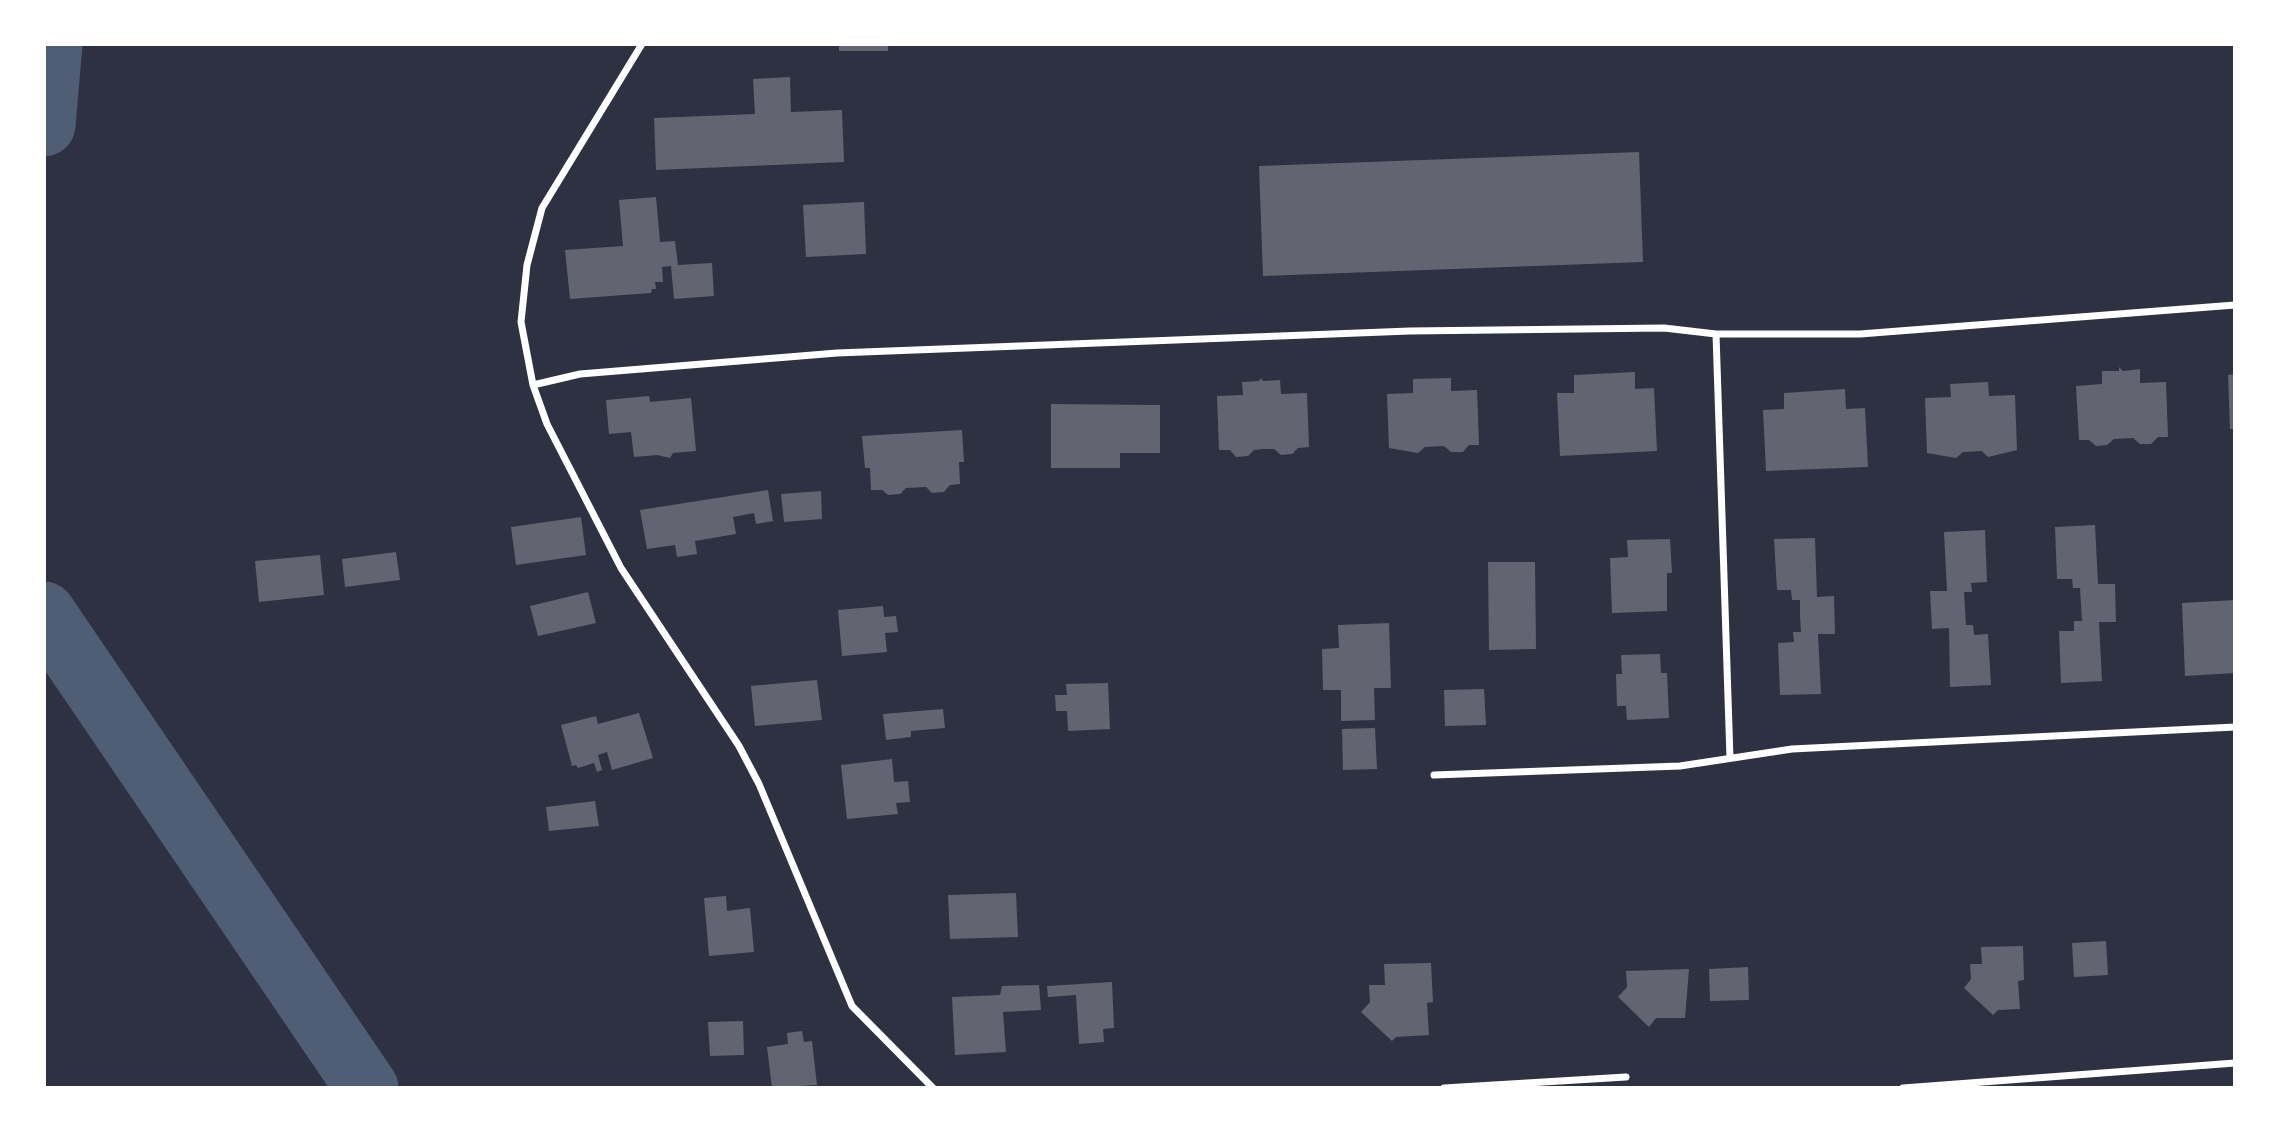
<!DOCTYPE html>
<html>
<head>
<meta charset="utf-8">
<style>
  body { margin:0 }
  #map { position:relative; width:2279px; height:1132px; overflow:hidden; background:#2d3142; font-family:Inter,sans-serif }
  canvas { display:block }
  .frame { position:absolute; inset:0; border:46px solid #fff; pointer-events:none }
</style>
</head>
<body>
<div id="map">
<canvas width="2279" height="1132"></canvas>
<div class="frame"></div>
</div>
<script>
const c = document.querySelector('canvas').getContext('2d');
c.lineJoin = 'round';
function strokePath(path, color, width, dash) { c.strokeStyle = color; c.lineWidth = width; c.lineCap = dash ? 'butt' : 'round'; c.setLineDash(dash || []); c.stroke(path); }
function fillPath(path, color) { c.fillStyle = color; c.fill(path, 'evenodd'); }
const river = new Path2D(`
  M44 125 51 44
  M44 613 367 1088`);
const building = new Path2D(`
  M839 44H888V51H839Z
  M790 77 791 112 842 110 844 162 656 170 654 118 755 114 753 79Z
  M1639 152 1643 262 1263 276 1259 166Z
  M656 197 660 242 675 241 678 265 712 263 714 296 674 299 671 266 662 267 663 282H655L656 289H652L651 293 570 299 565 250 623 246 619 200Z
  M864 202 866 254 806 257 803 205Z
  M2119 367 2123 371 2140 369V383L2166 382 2168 437H2158L2151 444H2140L2133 438 2114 439 2107 445 2096 446 2089 440H2079L2076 386 2102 384V371H2119Z
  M1635 372V389L1654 388 1657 451 1560 456 1557 393H1574V375Z
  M2235 374V429H2230L2228 375Z
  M1261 378 1263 381 1280 380 1281 394 1307 393 1309 447 1298 448 1292 454 1281 455 1274 449H1264L1254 450 1248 456 1236 457 1230 450H1219L1217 396 1243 395 1242 382 1259 381Z
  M1451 378V391L1477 390 1479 445H1469L1463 452H1451L1444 446 1425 447 1418 453 1389 448 1387 394 1413 393V379Z
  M1988 382 1989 396 2015 395 2017 450 1988 457 1982 451 1963 452 1956 458 1927 453 1925 398 1951 397 1950 384Z
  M1845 389 1846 409 1865 408 1868 467 1766 471 1763 410 1784 409V393Z
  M649 396 650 402 691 398 696 451 673 453 670 458 657 455 634 457 631 432 609 434 606 400Z
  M1051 404 1160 405V453H1120V468H1051Z
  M962 430 964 462H959L960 484 950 485 944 492 932 493 926 487 906 488 900 494 888 495 882 490H871L870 468H865L862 436Z
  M768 490 773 521 756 524 754 513 733 517 736 534 695 541 697 554 677 557 675 545 647 549 640 510Z
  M821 491 822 519 784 522 781 494Z
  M581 517 586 555 516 565 511 527Z
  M2095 525 2098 584H2115L2116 622H2099L2102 681 2061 683 2059 631H2074V621H2082L2080 588H2073L2072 579H2057L2055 527Z
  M1985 530 1987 582 1971 583 1972 592H1964L1965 609 1966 625H1973L1974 635 1988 634 1991 685 1950 687 1949 628 1932 629 1930 591H1947L1944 532Z
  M1815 538 1817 597 1834 596 1835 634H1818L1821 694 1780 695 1778 643 1794 642 1793 632H1801L1800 616V600H1792L1791 590H1777L1774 539Z
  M1670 539 1672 573H1667V611L1612 613 1610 558 1628 557 1627 540Z
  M396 552 400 580 345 587 342 559Z
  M320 555 324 595 259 602 255 561Z
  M1488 562H1535L1536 649 1489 650Z
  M588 592 596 623 538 636 530 606Z
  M2235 600V673L2185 676 2182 603Z
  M883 606 884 617 896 616 898 632 885 633 887 652 842 656 838 610Z
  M1389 623 1391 688H1374L1375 720 1341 721V690H1323L1322 649 1339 648 1338 625Z
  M1660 654 1661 673H1667L1669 718 1627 720 1626 706H1617L1616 674H1622L1621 655Z
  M817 680 822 720 755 726 751 686Z
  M1108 683 1110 729 1068 731 1067 711H1056L1055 695H1067L1066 684Z
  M1484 689 1486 725 1445 726 1444 690Z
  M943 709 945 728 911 731V737L886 740 883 714Z
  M639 713 653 758 612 770 607 752 598 755 602 770 597 772 594 763 578 768 576 765 572 766 561 725 596 716 598 724Z
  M1375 728 1377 769 1343 770 1342 729Z
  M892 759 894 782 908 781 910 802 896 803 898 814 847 819 841 765Z
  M595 801 599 826 549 831 546 807Z
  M1016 893 1018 937 950 939 948 895Z
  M726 896 727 911 750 908 754 952 709 956 704 898Z
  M2106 941 2108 975 2074 977 2072 943Z
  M2023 946 2024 980 2018 981 2020 1009 1998 1010 1993 1015 1964 988 1971 979 1970 964H1982L1981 947Z
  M1431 963 1433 1002 1427 1003 1429 1035 1396 1037 1392 1041 1361 1012 1370 1002 1369 985H1385L1384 964Z
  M1748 967 1749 1000 1710 1001 1709 969Z
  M1689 969 1685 1018H1656L1649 1027 1618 997 1627 987 1626 971Z
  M1112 982 1114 1028 1103 1029 1104 1042 1079 1044 1076 995 1048 997 1047 986Z
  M1039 985 1041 1010 1003 1012 1006 1052 955 1055 952 997 1000 995 1002 986Z
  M743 1021 744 1055 710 1056 708 1022Z
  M802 1031 804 1042 812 1041 817 1085 772 1088 767 1047 788 1044 787 1033Z`);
const minor = new Path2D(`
  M642 44 542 208 527 265 521 322 533 385 547 424 621 568 739 746 759 784 852 1006 933 1088
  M1716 334 1730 758
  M533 385 580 374 837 353 1410 331 1664 328 1716 334H1860L2235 305
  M1434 775 1680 766 1792 749 2235 727
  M1444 1088 1626 1077
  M1903 1088 2235 1063`);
strokePath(river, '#4f5d75', 63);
fillPath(building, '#626471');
strokePath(minor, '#fff', 7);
</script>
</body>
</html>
